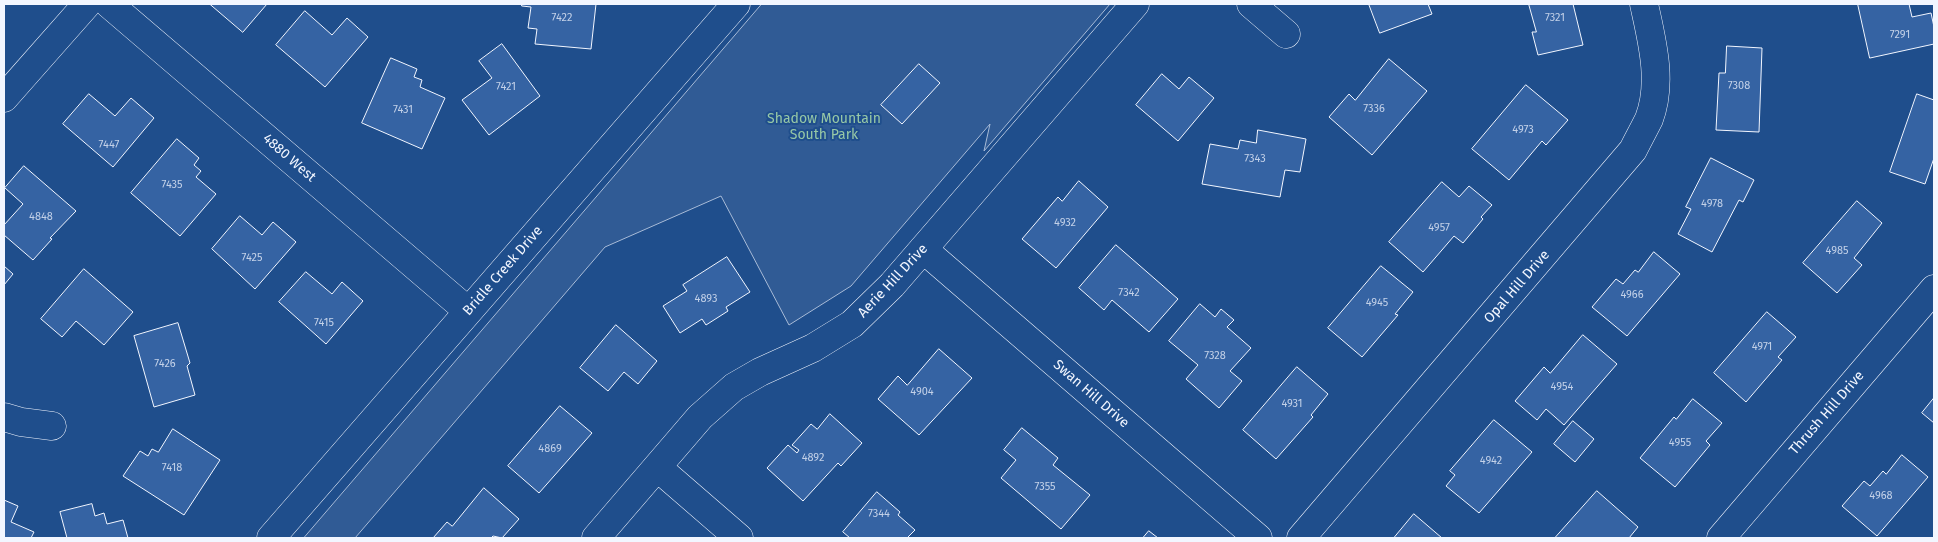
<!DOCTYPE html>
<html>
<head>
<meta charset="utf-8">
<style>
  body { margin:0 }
  #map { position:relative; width:1938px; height:542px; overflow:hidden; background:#1f4e8c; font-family:"Fira Sans",sans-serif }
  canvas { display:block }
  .frame { position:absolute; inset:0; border:5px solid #f2f6ff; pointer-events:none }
</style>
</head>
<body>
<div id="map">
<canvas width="1938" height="542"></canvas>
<div class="frame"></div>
</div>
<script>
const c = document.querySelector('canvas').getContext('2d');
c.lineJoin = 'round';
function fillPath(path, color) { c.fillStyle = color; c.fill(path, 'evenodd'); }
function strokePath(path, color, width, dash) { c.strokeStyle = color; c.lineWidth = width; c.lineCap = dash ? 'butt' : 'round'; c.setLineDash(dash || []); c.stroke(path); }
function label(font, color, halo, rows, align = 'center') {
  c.font = font + ' "Fira Sans",sans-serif'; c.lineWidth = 4; c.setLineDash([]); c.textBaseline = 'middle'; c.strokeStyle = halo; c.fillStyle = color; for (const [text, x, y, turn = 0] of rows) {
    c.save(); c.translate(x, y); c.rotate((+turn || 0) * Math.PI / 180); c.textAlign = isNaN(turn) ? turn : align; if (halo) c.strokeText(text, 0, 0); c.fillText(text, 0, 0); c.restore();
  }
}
const built = new Path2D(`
  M762 4H1110L984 151 990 124 851 286 789 325 721 196 605 247 355 538H304Z`);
const building = new Path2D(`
  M210 4H267L243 32Z
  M522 4H596L591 49 535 44 537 29 528 28 531 7 522 6Z
  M1369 4H1428L1432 14 1380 33Z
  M1529 4H1573L1583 45 1538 55 1532 32H1536Z
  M1858 4H1909L1912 17 1931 13 1934 27V44L1870 58Z
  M305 11 332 35 347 18 368 37 325 87 276 45Z
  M502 44 540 96 489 135 462 100 492 78 479 61Z
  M1727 46 1762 48 1759 132 1716 130 1719 73H1725Z
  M391 58 417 69 414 77 422 80 420 87 445 98 422 149 362 123Z
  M1389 59 1427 91 1372 155 1329 117 1349 94 1355 100Z
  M919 64 940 83 902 124 881 105Z
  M1162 74 1179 89 1189 77 1214 98 1178 141 1136 105Z
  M1526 85 1568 120 1546 145 1542 141 1509 180 1472 149Z
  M89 94 115 116 131 98 154 118 113 167 63 124Z
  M1917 94 1934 100V158L1925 184 1890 172Z
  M1258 130 1306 139 1300 172 1285 170 1280 197 1202 184 1210 144 1238 149 1240 140 1256 143Z
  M177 139 199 158 194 165 201 171 196 177 216 194 180 236 131 193Z
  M1711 158 1754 180 1743 202 1739 200 1712 252 1678 234 1691 209 1686 207Z
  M24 166 76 211 50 238 52 239 33 260 4 235V225L23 204 5 188Z
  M1079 181 1108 207 1056 268 1022 239 1058 197 1062 201Z
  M1442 182 1459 197 1469 186 1492 205 1481 217 1483 219 1463 243 1454 236 1423 272 1389 242Z
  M1857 201 1882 223 1854 258 1862 265 1837 293 1803 263Z
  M240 216 262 235 273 222 296 242 255 289 212 249Z
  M1116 245 1178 299 1149 332 1112 300 1104 310 1079 288Z
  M1654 252 1680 274 1627 336 1592 307 1616 279 1623 284 1635 270 1638 272Z
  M727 257 750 292 726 307 728 311 706 325 702 319 680 333 663 306 687 291 683 285Z
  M4 266 13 274 4 285Z
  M1381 266 1413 292 1395 314 1398 315 1362 357 1328 328Z
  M84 269 133 312 104 345 76 321 62 337 41 319Z
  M306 272 332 294 342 282 363 301 326 344 279 302Z
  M1200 304 1215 317 1221 309 1234 320 1227 327 1251 348 1230 371 1242 381 1219 408 1186 379 1198 365 1169 341Z
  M1767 312 1796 337 1778 357 1782 360 1746 402 1714 373Z
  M178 323 190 363 187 366 195 395 154 407 134 336Z
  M616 325 657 361 638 384 624 372 608 391 580 368Z
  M1583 335 1617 364 1564 425 1546 409 1537 420 1515 401 1544 367 1550 373Z
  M939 349 972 378 919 435 878 399 898 376 907 385Z
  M1297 367 1328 394 1311 415 1313 417 1276 459 1243 430Z
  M1934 398V423L1922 413Z
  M1693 399 1722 423 1706 441 1710 445 1675 487 1640 458 1674 417 1676 419Z
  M560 406 592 433 539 493 508 466Z
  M830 414 862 443 841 466 838 463 803 501 767 468 788 445 797 453 799 450 792 445 811 424 817 429Z
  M1494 420 1532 452 1479 513 1446 486 1455 475 1450 471Z
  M1573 421 1594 439 1575 462 1554 444Z
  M1022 428 1058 458 1053 465 1090 495 1061 529 1001 478 1016 460 1004 450Z
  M173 429 220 460 184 515 123 476 140 451 148 456 152 449 158 452Z
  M1902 455 1928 477 1877 536 1842 506 1864 481 1870 486 1883 471 1886 474Z
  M484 488 519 519 502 538 493 536 491 538H433L447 522 452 526Z
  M1597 491 1638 527 1629 538H1555Z
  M877 492 900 512 898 515 915 530 907 538H850L843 532Z
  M4 500 18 506 11 522 34 532 31 538H4Z
  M92 504 95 516 104 513 107 524 123 520 128 538H67L60 512Z
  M1414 514 1442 538H1394Z
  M1149 531 1158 538H1143Z`);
const minor = new Path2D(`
  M109 4 468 311
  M1251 4 1286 34
  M4 98 87 4
  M923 249 1258 538
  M4 417 21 422 52 426
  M657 467 739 538
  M271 538 736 4
  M596 538 700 417 734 387 760 372 813 348 852 324 892 285 1135 4
  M1301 538 1633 150C1638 140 1644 129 1649 119 1663 82 1652 41 1644 4
  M1721 538 1934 289`);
const numberNames = [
  ["7422",562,18],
  ["7321",1555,18],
  ["7291",1900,35],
  ["7308",1739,86],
  ["7421",506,87],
  ["7336",1374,109],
  ["7431",403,110],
  ["4973",1523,130],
  ["7447",109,145],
  ["7343",1255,159],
  ["7435",172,185],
  ["4978",1712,204],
  ["4848",41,217],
  ["4932",1065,223],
  ["4957",1439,228],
  ["4985",1837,251],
  ["7425",252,258],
  ["7342",1129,293],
  ["4966",1632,295],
  ["4893",706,299],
  ["4945",1377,303],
  ["7415",324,323],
  ["4971",1762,347],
  ["7328",1215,356],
  ["7426",165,364],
  ["4954",1562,387],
  ["4904",922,392],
  ["4931",1292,404],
  ["4955",1680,443],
  ["4869",550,449],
  ["4892",813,458],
  ["4942",1491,461],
  ["7418",172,468],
  ["7355",1045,487],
  ["4968",1881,496],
  ["7344",879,514]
];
const parkNames = [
  ["Shadow Mountain",824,119],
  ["South Park",824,135]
];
const streetNames = [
  ["4880 West",289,158,41],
  ["Bridle Creek Drive",503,271,-49],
  ["Aerie Hill Drive",893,281,-47],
  ["Opal Hill Drive",1517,287,-49],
  ["Swan Hill Drive",1091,394,41],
  ["Thrush Hill Drive",1827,413,-49]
];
fillPath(built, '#305b95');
strokePath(built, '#a8bbd7', 1);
fillPath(building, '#3563a3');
strokePath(building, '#f2f6ff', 1);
strokePath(minor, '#f2f6ff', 29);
strokePath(minor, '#1f4e8c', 28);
label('11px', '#c3d1e8', null, numberNames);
label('14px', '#97c8a6', '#1f4e8c', parkNames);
label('14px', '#f2f6ff', '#1f4e8c', streetNames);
</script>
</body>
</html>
